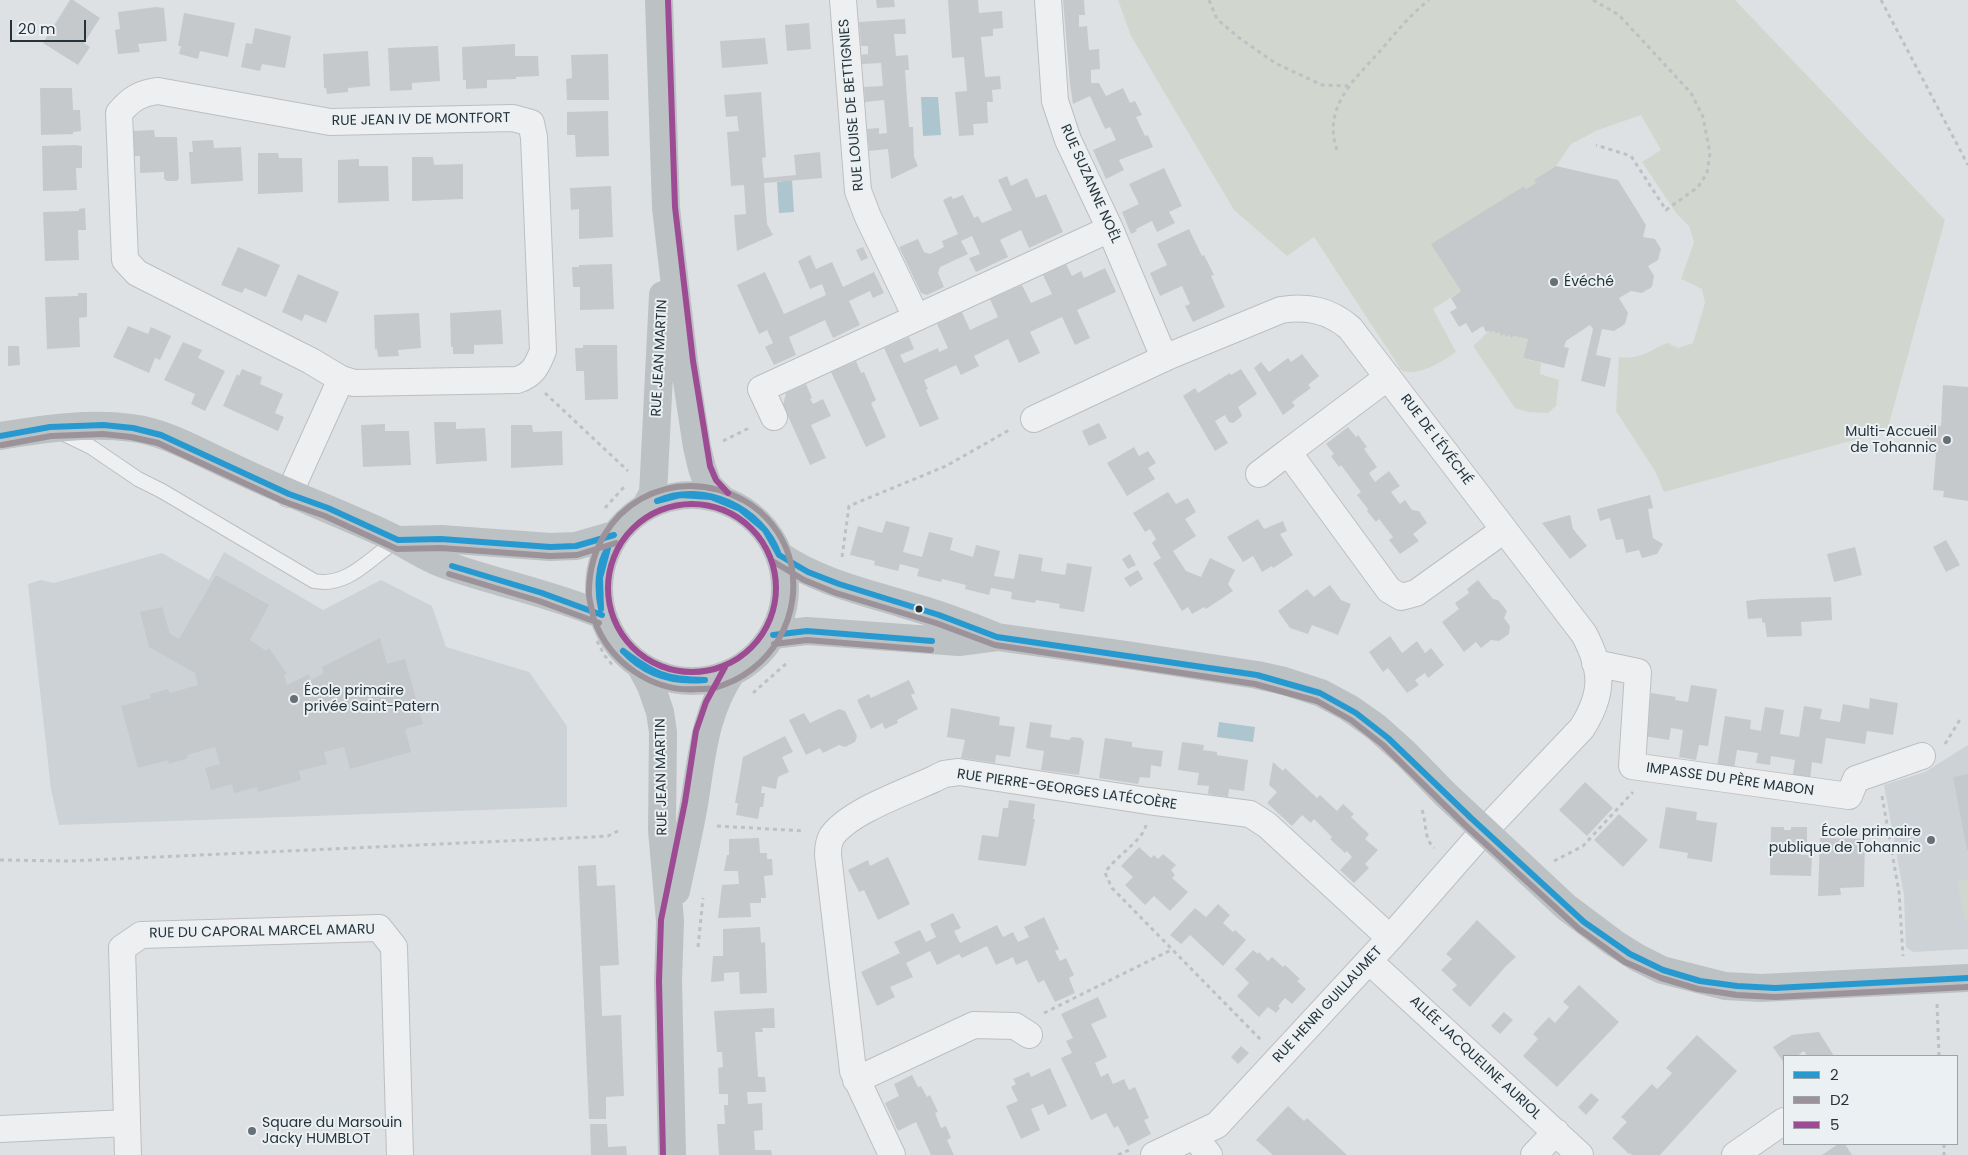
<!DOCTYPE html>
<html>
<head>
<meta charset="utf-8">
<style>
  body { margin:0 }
  #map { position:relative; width:1968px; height:1155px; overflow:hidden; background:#dee1e3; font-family:Poppins,sans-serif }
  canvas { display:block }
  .legend { position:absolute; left:1783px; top:1055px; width:175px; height:90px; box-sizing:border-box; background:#ebf0f3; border:1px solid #9ca4a9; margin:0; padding:6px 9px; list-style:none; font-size:15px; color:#26333b }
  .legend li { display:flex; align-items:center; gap:10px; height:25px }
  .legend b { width:25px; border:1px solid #9ca4a9 }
  .scale { position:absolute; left:10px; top:20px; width:76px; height:22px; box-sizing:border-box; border:2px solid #26333b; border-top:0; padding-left:6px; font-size:15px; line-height:18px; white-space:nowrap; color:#26333b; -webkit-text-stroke:4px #ebf0f3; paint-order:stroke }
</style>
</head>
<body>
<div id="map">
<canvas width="1968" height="1155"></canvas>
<ul class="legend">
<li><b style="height:6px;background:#2699d1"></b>2</li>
<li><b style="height:6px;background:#9b9399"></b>D2</li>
<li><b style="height:6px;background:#9d4c94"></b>5</li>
</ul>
<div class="scale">20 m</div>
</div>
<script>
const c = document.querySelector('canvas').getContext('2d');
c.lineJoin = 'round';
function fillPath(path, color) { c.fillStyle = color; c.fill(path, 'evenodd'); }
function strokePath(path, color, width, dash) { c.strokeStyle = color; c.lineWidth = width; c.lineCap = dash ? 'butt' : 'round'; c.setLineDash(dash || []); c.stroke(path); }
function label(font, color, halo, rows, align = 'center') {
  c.font = font + ' Poppins,sans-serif'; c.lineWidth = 4; c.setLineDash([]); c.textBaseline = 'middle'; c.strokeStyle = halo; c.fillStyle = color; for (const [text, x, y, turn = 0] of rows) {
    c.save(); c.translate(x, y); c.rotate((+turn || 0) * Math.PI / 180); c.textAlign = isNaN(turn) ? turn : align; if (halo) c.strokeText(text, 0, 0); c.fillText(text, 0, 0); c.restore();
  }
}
const built = new Path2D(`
  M224 552 323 610 381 580 432 606 446 647 529 672 567 726V807L59 825 51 789 28 584 41 580 54 583 162 553 209 580Z
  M1968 745V949L1913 952 1906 947 1904 895 1884 785 1925 772Z`);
const green = new Path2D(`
  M1118 0H1735L1945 220 1887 431 1664 492 1655 471 1616 411 1619 357C1640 360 1648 351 1667 343L1679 348 1693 343 1705 303 1702 289 1681 279 1694 242 1689 226 1676 213 1642 162 1661 150 1641 115 1598 130 1571 144 1556 166 1535 180 1536 183 1526 189 1524 186 1432 244 1461 291 1433 309 1456 352C1441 362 1421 376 1402 371L1314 237 1287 256 1234 210 1131 36Z
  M1489 331 1491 333 1494 331 1496 334 1499 332 1509 335 1511 338 1514 336 1528 339 1523 358 1541 363 1540 374 1559 380 1556 406 1548 413 1528 412 1515 408 1473 346Z
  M1968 879V919L1965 920 1957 881Z`);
const water = new Path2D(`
  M921 97H938L941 135 923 136Z
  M792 180 794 212 779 213 777 182Z
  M1219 722 1255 727 1253 742 1217 737Z`);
const building = new Path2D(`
  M70 0H73L100 18 84 43 90 47 78 65 43 43Z
  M876 0H894L895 7 877 8Z
  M948 0H978L979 13 1002 11 1003 28 993 29V36L981 37 985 77 1000 76 1001 89 992 90 993 102H987L988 123 973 124 974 135 959 136 955 92 967 91 966 79 964 57 952 58Z
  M1063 0H1084L1085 15H1079V27L1087 26 1089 50 1099 49 1100 69 1091 70V83H1099L1106 96 1123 88 1130 103 1135 101 1142 115 1136 117 1145 136 1148 135 1153 147 1119 160 1124 170 1106 179 1093 150 1116 140 1110 127 1105 129 1090 96 1073 104 1070 84Z
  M156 7 164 8 167 41 138 44 140 52 118 54 115 30 120 29 118 12Z
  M184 13 235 23 228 57 200 51 198 59 179 54 181 46H178Z
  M905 19 906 34H894L896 56 908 55 909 70H905L909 127H913L914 157 918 166 891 179 888 149 869 151 867 129 879 128V134L887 133 884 100 865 102 864 87 883 86 881 63 862 64 861 55 868 54V46H861L859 22Z
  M809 23 811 49 787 51 785 25Z
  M255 28 291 36 285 68 262 64 260 71 241 67 246 43 252 44Z
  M765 38 768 64 722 68 720 41Z
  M515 44V56H538L539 76 516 77V79L487 80V88L466 89V80H463L462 47Z
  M438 46 440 81 412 83V90L390 91 388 48Z
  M368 51 370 86 348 88V92L327 94 326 88H324L323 54Z
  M608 54 609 100H567L566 79 572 78 571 55Z
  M40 88H72L73 110H80L81 131 73 132V134L41 135Z
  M761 92 766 157 762 158 764 178 796 175 794 155 820 152 822 178 764 183 767 224 773 235 737 251 734 215 746 214 744 185 731 186 727 132 739 131 737 116 726 117 724 95Z
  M608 111 609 156 576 157 575 135H567V112Z
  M154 130 155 137H177L179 178 177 181H167L164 179V172L140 173V156H134L133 131Z
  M213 140 214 148 241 147 243 181 191 184 189 152H193L192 141Z
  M75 145 82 146V168H76L77 190 43 191 42 146Z
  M258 153H278L279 158H302L303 192 258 194Z
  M412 157H433L434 165 463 164V199L412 201Z
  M359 159V166H388L389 201 338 203V160Z
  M1556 166 1618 180 1646 225 1643 237 1655 239 1661 249 1658 260 1648 266 1654 276 1652 287 1642 293 1631 291 1619 298 1628 313 1625 324 1614 331 1602 329 1596 355 1611 358 1605 387 1581 381 1593 329 1590 325 1566 341 1564 347 1569 348 1564 368 1523 358 1528 339 1514 336 1511 338 1509 335 1506 337 1504 334 1501 336 1499 332 1496 334 1494 331 1491 333 1489 331 1486 332 1483 326 1472 333 1466 323 1459 327 1450 312 1457 308 1451 298 1461 291 1431 244 1524 186 1526 189 1536 183 1534 180Z
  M1164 168 1182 206 1169 212 1175 223 1157 232 1152 221 1136 229 1137 231 1131 234 1122 212 1139 204 1129 184Z
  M1007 176 1011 186 1027 178 1036 198 1046 194 1063 232 1029 248 1021 230 1000 240 1008 257 976 272 969 258 980 254 972 236 961 241 968 254 940 267 938 273 944 287 927 295 921 293 899 247 918 239 924 252 930 254 944 247 942 241 958 234 943 200 951 196 953 199 963 195 974 218 978 216 982 223 1012 210 998 180Z
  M611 186 613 237 579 239V209L571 210 570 188Z
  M85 208 86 230H78L79 260 45 261 43 212 79 211V209Z
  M1189 229 1202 256 1204 255 1214 275 1211 276 1225 307 1193 322 1185 306 1190 304 1182 286 1160 296 1150 273 1167 265 1157 244Z
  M238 247 280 265 266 297 245 288 242 293 221 285Z
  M863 247 868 258 861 261 856 250Z
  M810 255 816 269 832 262 843 287 874 272 884 293 873 298 870 291 849 301 860 325 833 338 825 320 789 337 796 355 774 365 765 347 773 343 767 330 759 334 737 285 765 272 784 314 826 295 822 284 810 289 798 261Z
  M612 264 614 309 580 310V287H573L572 267H579V265Z
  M1066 264 1072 276 1081 271 1084 278 1105 268 1116 292 1077 310 1090 338 1075 345 1062 317 1030 332 1040 353 1019 363 1008 339 974 356 979 366 961 375 956 365 924 380 928 389 926 390 939 419 920 427 884 348 909 337 914 349 900 355 904 363 938 348 939 352 948 348 937 324 962 312 970 330 998 317 990 299 1022 285 1031 303 1052 294 1043 275Z
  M298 274 339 292 326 323 305 314 302 321 282 312Z
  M78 293H87V317L79 318 80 347 47 349 45 297 78 296Z
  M501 310 503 344 474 345V354H453V347H451L450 313Z
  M419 313 421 348 398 350 399 356 378 357 377 349H375L374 315Z
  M128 326 148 334 151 327 171 336 160 360 155 358 149 373 113 357Z
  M183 342 202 350 198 358 225 371 205 411 191 404 195 394 164 380Z
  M583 345H617L618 399 585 400 584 371H576L575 348H583Z
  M8 346H19L20 365 8 366Z
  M1302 354 1319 376 1308 385 1311 388 1292 402 1295 406 1283 415 1254 368 1261 362 1269 372 1288 358 1291 362Z
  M856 361 861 373 864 372 876 400 871 403 886 437 866 447 831 372Z
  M242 369 262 377 260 384 283 394 275 413 284 417 278 431 223 406 237 374 239 376Z
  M1241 369 1257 394 1238 407 1242 415 1241 417 1233 423 1229 422 1225 415 1215 421 1228 443 1215 451 1183 396 1195 388 1198 393 1230 373 1231 375Z
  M806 384 812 398 810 399 813 404 823 399 831 416 811 425 826 458 810 465 783 405 786 393Z
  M1943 385 1968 387V501L1943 497 1944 491 1933 490 1936 454H1925L1927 425 1941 426Z
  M434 422H456V429L485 428 487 461 436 464Z
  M1099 423 1107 438 1089 446 1082 431Z
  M385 424V431H409L411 465 363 467 361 425Z
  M511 425H532L533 432 562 431 563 465 511 468Z
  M1348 427 1356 437 1358 435 1367 447 1364 449 1377 467 1369 473 1375 482 1389 471 1400 486 1391 492 1400 504 1405 500 1412 510 1419 511 1427 523 1413 534 1419 541 1400 554 1389 540 1393 537 1379 519 1376 522 1367 511 1368 509 1357 495 1361 492 1341 465 1339 467 1331 456 1334 454 1326 444Z
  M1134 447 1139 456 1148 451 1156 463 1148 468 1155 479 1127 496 1107 463Z
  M1168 492 1176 504 1188 498 1196 512 1185 519 1196 536 1173 551 1186 571 1201 577 1210 558 1235 570 1228 584 1233 591 1206 609 1204 607 1192 614 1188 607 1182 611 1153 563 1161 558 1152 543 1156 539 1150 529 1145 532 1133 513Z
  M1650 495 1653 508 1648 509 1653 538 1663 544 1657 554 1642 558 1639 550 1626 553 1623 539 1616 540 1610 518 1600 521 1597 509Z
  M1570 515 1573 529 1587 546 1570 559 1542 523Z
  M1258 519 1264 529 1283 521 1287 531 1280 534 1293 555 1273 568 1272 566 1262 572 1253 556 1243 562 1227 537Z
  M886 521 910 527 903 552 922 557 929 532 953 538 950 550 973 557 976 545 1000 551 994 576 1014 579 1019 554 1043 558 1041 571 1065 575 1067 563 1092 567 1084 612 1059 608 1060 604 1036 600 1035 603 1011 599 1012 592 991 588 989 595 965 589 966 585 942 579 941 582 917 576 919 569 900 564 898 571 874 565 875 561 850 555 858 526 882 533Z
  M1946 540 1960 565 1946 572 1933 547Z
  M1855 547 1862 575 1834 582 1827 554Z
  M1130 554 1136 565 1128 569 1122 559Z
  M1138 570 1143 579 1130 587 1124 578Z
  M216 575 269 605 250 640 266 651 269 648 287 674 284 675 287 685 309 674 311 680 324 673 322 667 380 638 387 664 405 659 423 724 405 729 411 752 350 769 344 747 324 752 327 764 299 771 301 780 258 792 257 787 234 793 232 784 211 790 205 768 220 764 215 747 187 755 188 758 169 764 168 760 138 768 121 706 151 698 150 694 168 689 170 693 198 685 195 673 149 647 140 612 162 607 170 634 179 639Z
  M1478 580 1493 599 1498 600 1507 611 1504 618 1510 626 1509 634 1499 641 1491 640 1481 648 1476 642 1464 652 1442 622 1459 609 1455 603 1469 593 1467 589Z
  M1330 585 1341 600 1351 604 1338 635 1312 625 1308 634 1290 628 1278 611 1307 589 1314 597Z
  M1831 597 1832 620 1801 622 1802 636 1767 637 1765 623 1762 622V618L1748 619 1746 601 1761 599Z
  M1390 636 1402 653 1417 641 1425 653 1431 648 1444 665 1428 678 1425 673 1415 680 1419 685 1407 693 1388 668 1383 672 1369 652Z
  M909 680 915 693 911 695 918 709 897 720 898 723 885 729 882 723 871 729 857 700 869 694 871 698Z
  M1691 685 1717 689 1708 746 1699 745 1696 760 1679 757 1683 730 1671 728 1669 740 1644 736 1651 693 1676 697 1675 700 1688 702Z
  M1870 698 1898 703 1893 735 1867 731 1865 744 1826 738 1822 764 1812 762 1810 781 1792 779 1795 760 1771 756 1770 765 1756 763 1758 753 1737 750 1734 769 1717 767 1725 716 1751 720 1750 729 1761 731 1765 707 1784 710 1780 734 1799 737 1804 706 1822 709 1820 719 1840 722 1843 704 1869 709Z
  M951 708 1000 717 999 725 1015 727 1010 757 996 755 995 763 961 758 965 740 947 737Z
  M839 709 845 711 857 736 855 742 845 747 839 745 823 753 820 748 806 755 789 720 804 713 810 723Z
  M1030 722 1052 725 1050 737 1069 740 1072 737 1081 738 1084 742 1079 775 1041 770 1044 751 1026 748Z
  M785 736 793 752 782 757 789 772 778 777 776 789 762 786 761 793H765L763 807H760L758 819 736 815 738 803H735L743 757Z
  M1105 738 1132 742V747L1163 751 1161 767 1151 765 1150 778 1140 777 1138 784 1099 778Z
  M1182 742 1204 745 1203 750 1217 752V755L1248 760 1244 791 1229 789 1228 797 1208 794 1209 786 1197 785 1199 773 1178 770Z
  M1273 762 1283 771 1285 768 1317 798 1320 795 1337 811 1343 804 1354 814 1351 817 1369 834 1365 839 1378 850 1365 864 1369 868 1354 883 1340 870 1352 857 1347 851 1345 853 1330 839 1332 837 1314 819 1311 823 1302 815 1292 826 1267 803 1277 792 1269 785Z
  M1968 774V850H1967L1953 777Z
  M1585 782 1613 808 1587 836 1559 810Z
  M1009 800 1035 804 1033 819H1035L1026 866 978 860 982 835 998 837 1003 808H1008Z
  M1666 807 1697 812 1696 820 1717 823 1712 862 1687 858 1688 853 1659 848Z
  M1619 814 1648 840 1623 867 1594 840Z
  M1771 827H1784V830H1791V827H1807V842H1801V855H1812L1811 876 1770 875Z
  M759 838 760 853H767V859H772L773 875 764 876 766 898H761V903H750L751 917 718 918 722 885 739 884 738 871H724L727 855H729V839Z
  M1820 838 1865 839 1864 887 1840 888 1841 895 1818 896Z
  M1139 847 1151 858 1154 855 1158 859 1163 854 1176 865 1171 870 1175 875 1172 878 1188 892 1170 911 1154 896 1145 905 1125 885 1133 877 1121 866Z
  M888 857 910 904 878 920 864 890 859 892 848 870 868 860 870 866Z
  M596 865 597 886 615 885 619 965 600 966 602 1016 621 1015 624 1096 606 1097V1119H589L578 866Z
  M1218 904 1230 915 1223 923 1233 932 1235 930 1246 940 1223 966 1190 935 1181 944 1170 935 1195 908 1206 917Z
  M953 913 961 928 954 931 960 943 997 925 1003 937 1013 932 1018 942 1029 937 1024 927 1044 917 1059 949 1055 951 1060 961 1066 958 1074 975 1069 978 1075 993 1055 1002 1044 980 1038 983 1027 960 1016 965 1013 957 996 965 987 946 962 958 959 954 937 965 930 951 906 963 913 977 890 987 895 997 877 1006 861 972 900 953 894 942 920 930 926 942 936 937 930 924Z
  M1477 920 1516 957 1506 966 1470 1007 1452 990 1457 985 1441 970 1452 959 1446 954Z
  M760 927 761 943 765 942 767 993 740 994 739 972 724 973V981L711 982 713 956H723V929Z
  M1253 950 1258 954 1259 952 1268 961 1272 957 1283 967 1285 965 1300 979 1297 981 1306 989 1292 1004 1285 998 1278 1006 1280 1008 1276 1013 1268 1007 1259 1017 1237 996 1249 983 1235 969Z
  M1579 985 1619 1022 1557 1087 1523 1056 1538 1039 1533 1034 1549 1017 1555 1023 1569 1007 1563 1002Z
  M1098 997 1107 1017 1091 1024 1107 1057 1095 1063 1101 1077 1108 1073 1113 1084 1124 1079 1129 1090 1135 1087 1149 1118 1144 1120 1151 1134 1128 1146 1118 1126 1114 1128 1106 1113 1091 1120 1061 1058 1072 1053 1066 1041 1073 1038 1061 1014Z
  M774 1008 775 1028H762L763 1032H755L758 1077H765L766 1092H747L748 1104 762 1103 763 1130 754 1131 755 1150H771L772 1155H719L717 1124H725L724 1105H728V1094H719L718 1068 723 1067 722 1052H717L714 1011Z
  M1504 1012 1513 1020 1500 1034 1491 1026Z
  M1819 1032 1834 1056H1807L1804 1051 1797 1056H1784V1063L1773 1047 1792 1035Z
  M1697 1035 1737 1071 1660 1155H1632L1630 1153 1629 1154 1612 1138 1627 1122 1621 1117 1652 1084 1657 1089 1664 1082 1672 1073 1666 1068Z
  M1241 1046 1249 1053 1238 1064 1231 1057Z
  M1050 1068 1067 1106 1048 1115 1043 1104 1031 1109 1040 1130 1021 1139 1006 1106 1018 1101 1011 1087 1016 1084 1013 1079 1029 1072 1031 1077Z
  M912 1075 918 1087 921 1086 927 1097 930 1095 938 1112 935 1113 941 1128 946 1126 951 1138 947 1140 954 1155H931L916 1122 898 1131 885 1103 899 1096 894 1084Z
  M1591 1093 1599 1100 1586 1115 1578 1107Z
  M1288 1106 1304 1121 1307 1118 1347 1155H1273L1256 1140Z
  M590 1124H607L608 1147 626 1146 627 1155H591Z
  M1838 1144H1845L1852 1155H1822Z`);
const path = new Path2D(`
  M1209 0 1217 19 1238 37 1275 63 1322 85 1349 86
  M1593 0 1619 15 1691 93 1703 117 1710 153 1707 173 1698 187 1666 210 1631 156 1596 145
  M1881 0 1968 165
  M1337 150C1322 107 1355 79 1381 50 1397 31 1410 15 1429 0
  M545 393 628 471
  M723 441 751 427
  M605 508 624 487
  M842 557 849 506 946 466 1011 429
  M597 641 605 656 614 667
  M753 693 789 661
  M1945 744 1961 718
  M1882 796 1899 892 1903 956
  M1422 810C1427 823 1423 837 1434 848
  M1146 825C1143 841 1113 858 1105 873L1112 888 1261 1040
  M717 826 805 831
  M0 860 70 861 593 837 608 836 618 831
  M1554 861 1583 846 1633 792
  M698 947 703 898
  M1937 1004 1939 1056
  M1044 1013 1171 950
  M1944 1144V1155
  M1118 1155 1129 1150`);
const lane = new Path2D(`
  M60 432 91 447 138 479 162 491 314 581C349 588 371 556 398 540`);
const street = new Path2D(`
  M843 0 858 191 868 217 916 317
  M1048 0 1055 101 1068 140 1110 229 1160 348 1169 356
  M158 91 330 122 513 118 531 123 534 137 543 351C537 366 533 375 517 380L354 383 341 379 311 361 137 273 125 260 119 113C131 99 140 93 158 91Z
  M1388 377 1288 452 1389 590 1401 597 1416 593 1504 530
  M774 417 761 389 1110 229
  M1034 419 1169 356 1281 310C1308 306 1329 310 1350 328L1584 634C1603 670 1604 693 1582 728L1474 842 1390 938 1217 1125 1154 1155
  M1259 474 1288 452
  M289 494 341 379
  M1595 663 1638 672 1632 766 1849 796 1856 779 1922 756
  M1369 961 1580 1155
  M856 1080 974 1025 1015 1026 1029 1035
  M0 1129 127 1123
  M1194 1136 1209 1155
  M128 1155 122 948 141 935 379 928 394 947 400 1155
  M892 1155 853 1071 828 855C828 849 829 841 832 836 850 811 906 792 934 779L944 774 959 772 1148 801 1250 814 1267 825 1390 938
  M1534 1155 1556 1132
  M1735 1155 1784 1121`);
const secondary = new Path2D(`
  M659 0 666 208 684 362 697 447 702 468 708 485 722 499
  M0 436C44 429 88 422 132 428 166 432 199 452 230 466 280 490 332 510 383 533 403 542 422 556 443 564 495 583 550 593 602 615
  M599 588a93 93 0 1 1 186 0a93 93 0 1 1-186 0Z
  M646 506 653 493 654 475 663 295
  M399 540 441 539 550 547 576 546 614 535
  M779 555C817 581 860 591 903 604 935 613 966 624 997 637
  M773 635 807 631 959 642 997 637 1127 655 1257 675 1284 681 1321 693 1349 708 1376 727 1405 753 1445 794 1566 907 1614 943 1638 958 1662 970 1725 986 1761 988 1968 978
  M641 667 651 686 660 712 663 732 662 830 670 921 668 981 672 1155
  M676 891C682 862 689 833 694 804 702 756 704 714 732 672`);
const bus1 = new Path2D(`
  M0 436 50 427 103 425 133 428 161 435 289 494 328 508 398 540 441 539 550 547 576 546 614 535
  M657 501C703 480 763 508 779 555
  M657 501 680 495 711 497 740 509 765 530 779 555
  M779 555 808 572 839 584 939 615 997 637 1257 675 1320 693 1356 713 1388 738 1471 818 1584 922 1630 954 1663 970 1700 981 1737 986 1775 988 1968 978
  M452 566 542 593 602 615
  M601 609C597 590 597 565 608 548
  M601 609 600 578 608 548
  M773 635 807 631 932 641
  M623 651C654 674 666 680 705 680
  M623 651C645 675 673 683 705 680`);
const bus2 = new Path2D(`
  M2 445 51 436 103 434 131 437 158 443 285 502 325 516 397 549 441 548 550 556 577 555 616 543
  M774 562 804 580 836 593 936 623 995 645 1255 684 1317 701 1351 720 1383 745 1465 825 1579 929 1625 962 1661 978 1698 989 1737 995 1775 997 1968 987
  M449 574 539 601 599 623
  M593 616C592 608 588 598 589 590 591 507 673 460 745 501 766 513 782 534 789 556 806 614 771 673 714 688 709 689 703 689 699 689 652 693 609 662 594 619
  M774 644 807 640 931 650`);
const bus3 = new Path2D(`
  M668 0 675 207 693 361 710 466 716 480 728 493
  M608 588a84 84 0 1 1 168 0a84 84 0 1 1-168 0Z
  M663 1155 659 981 661 920 685 802 696 731 706 702 725 667`);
const markers = [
  [1554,282,5,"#667076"],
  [1947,440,5,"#667076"],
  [919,609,4.5,"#26333b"],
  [294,699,5,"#667076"],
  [1931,840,5,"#667076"],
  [252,1131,5,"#667076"]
];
const streetNames = [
  ["RUE LOUISE DE BETTIGNIES",852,105,-95],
  ["RUE JEAN IV DE MONTFORT",421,120,-1],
  ["RUE SUZANNE NOËL",1090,184,66],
  ["RUE JEAN MARTIN",660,358,-87],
  ["RUE DE L'ÉVÉCHÉ",1436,440,53],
  ["RUE JEAN MARTIN",662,777,-91],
  ["IMPASSE DU PÈRE MABON",1730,780,8],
  ["RUE PIERRE-GEORGES LATÉCOÈRE",1067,790,8],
  ["RUE DU CAPORAL MARCEL AMARU",262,932,-1],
  ["RUE HENRI GUILLAUMET",1328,1005,-47],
  ["ALLÉE JACQUELINE AURIOL",1475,1058,43]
];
const poiNames = [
  ["Évéché",1564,282],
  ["Multi-Accueil",1937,432,"right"],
  ["de Tohannic",1937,448,"right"],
  ["École primaire",304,691],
  ["privée Saint-Patern",304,707],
  ["École primaire",1921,832,"right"],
  ["publique de Tohannic",1921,848,"right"],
  ["Square du Marsouin",262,1123],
  ["Jacky HUMBLOT",262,1139]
];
fillPath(built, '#ccd2d6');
fillPath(green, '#d1d7ce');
fillPath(water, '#acc5ce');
fillPath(building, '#c6c9cb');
strokePath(lane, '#bcbfc1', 16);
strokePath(street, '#bcbfc1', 28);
strokePath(path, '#bdc1c3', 3, [4, 4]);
strokePath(lane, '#edeff0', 14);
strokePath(street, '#edeff0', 26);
strokePath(secondary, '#bcc1c3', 28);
strokePath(bus1, '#2699d1', 6);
strokePath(bus2, '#9b9399', 6);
strokePath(bus3, '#9d4c94', 6);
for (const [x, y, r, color] of markers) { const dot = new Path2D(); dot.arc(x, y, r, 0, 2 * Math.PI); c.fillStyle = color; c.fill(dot); strokePath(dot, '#ebf0f3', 2); }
label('14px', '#26333b', '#ebf0f3', streetNames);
label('14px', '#26333b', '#ebf0f3', poiNames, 'left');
</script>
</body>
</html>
